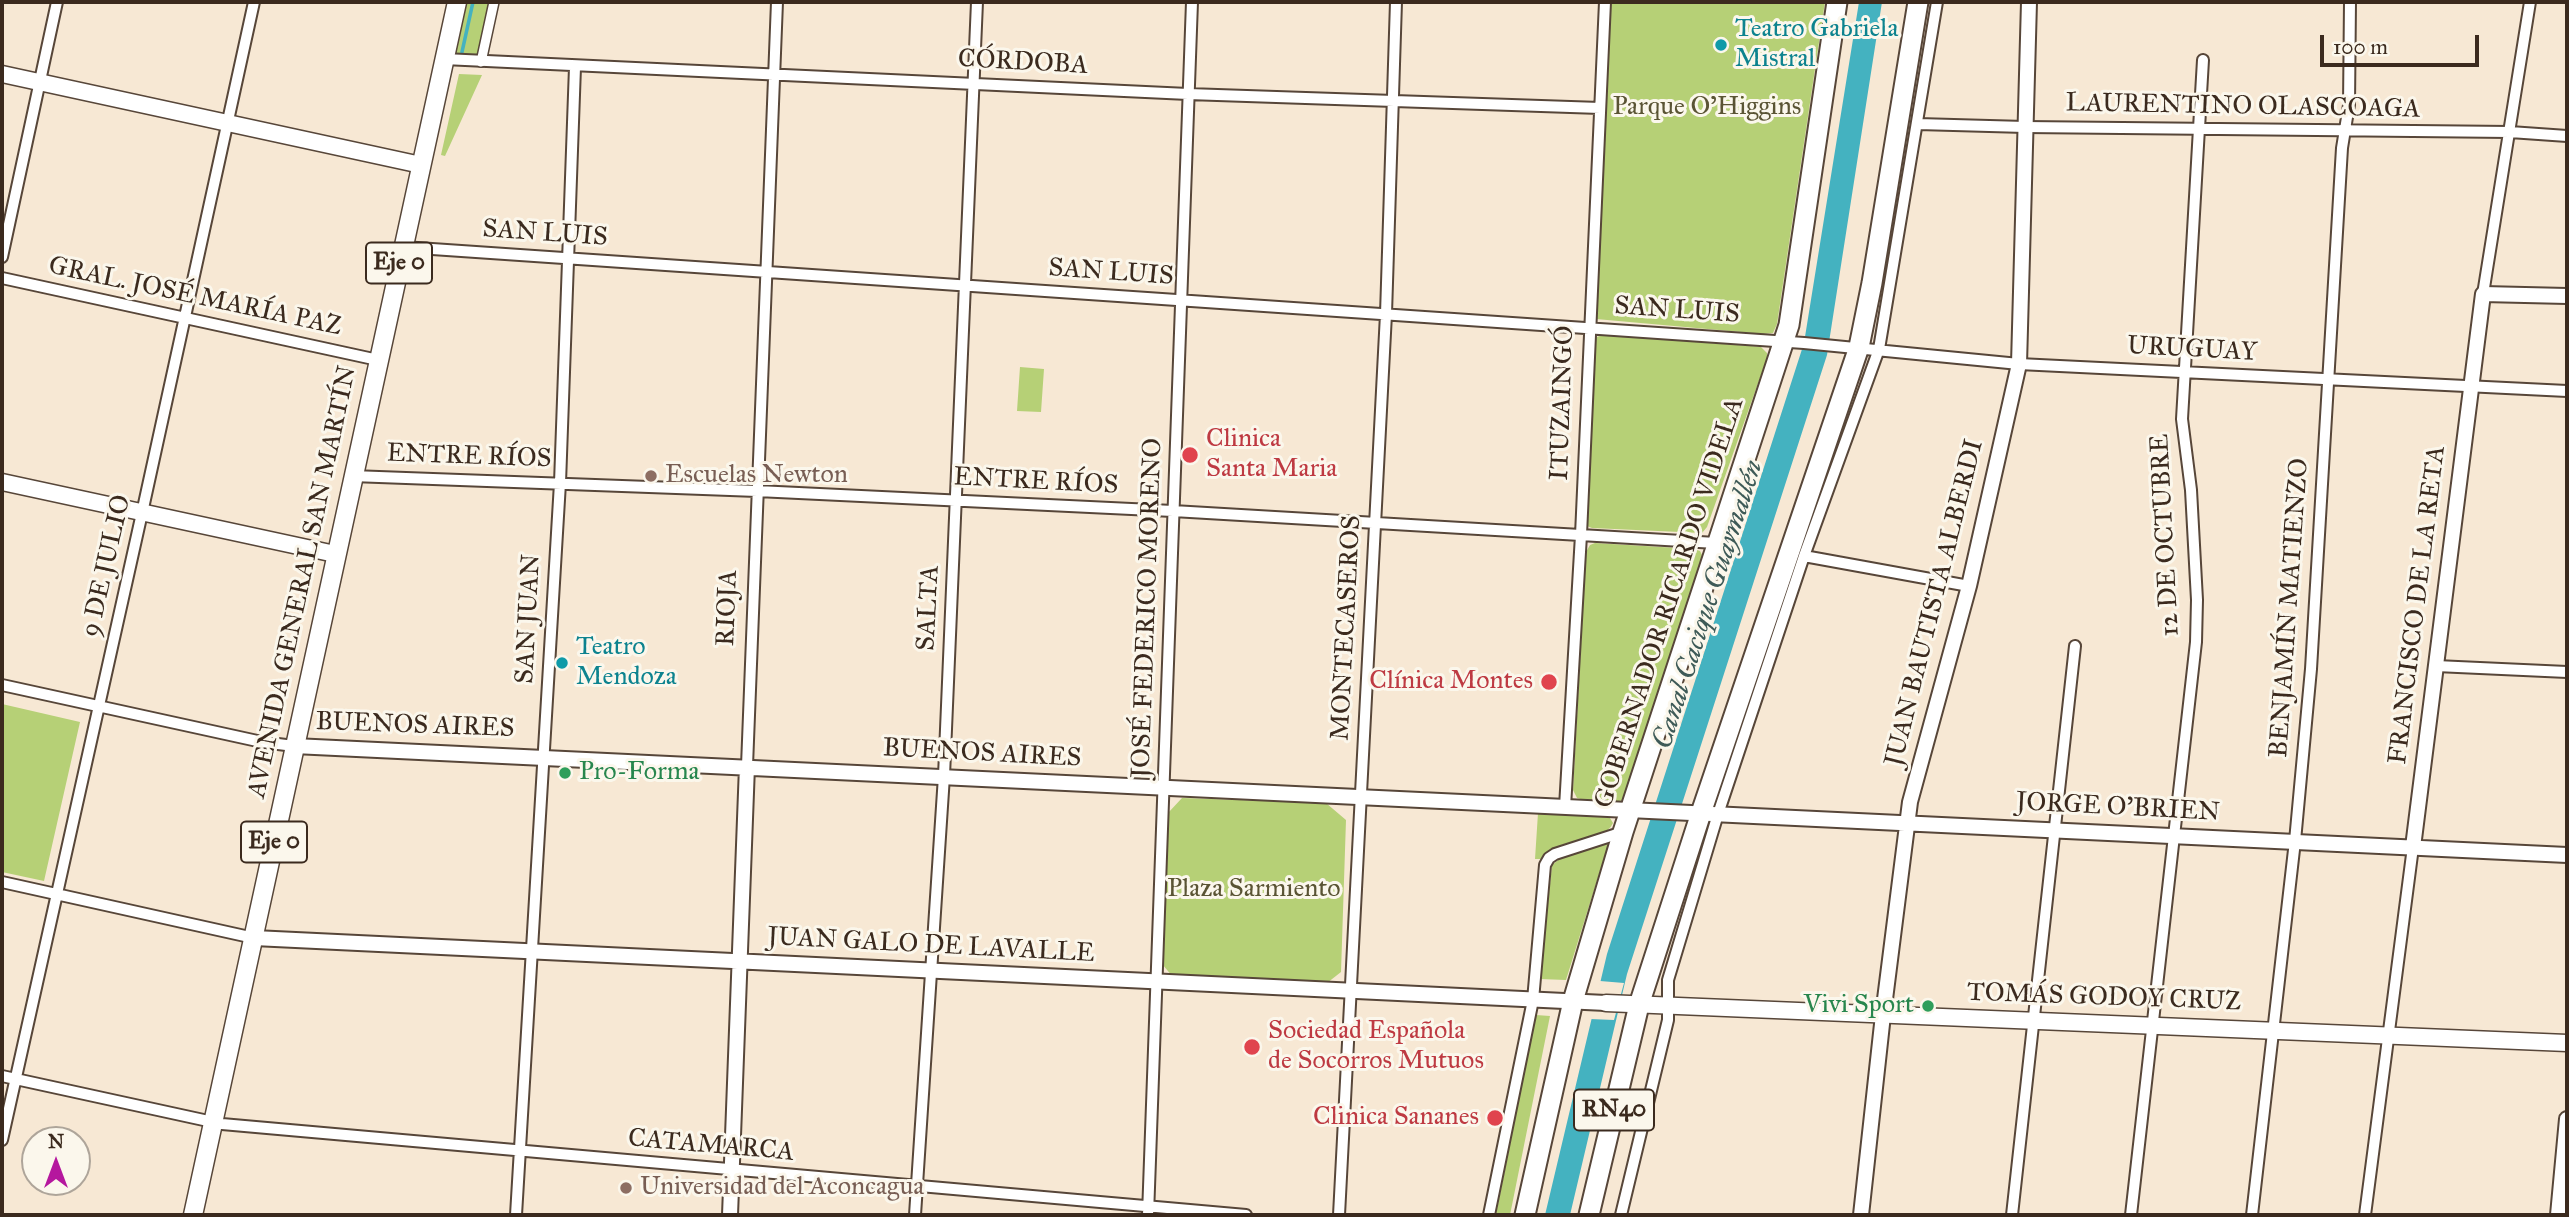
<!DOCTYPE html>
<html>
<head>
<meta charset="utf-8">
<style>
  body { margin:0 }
  #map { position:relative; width:2569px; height:1217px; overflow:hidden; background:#f7e8d4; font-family:"IM FELL Great Primer",serif }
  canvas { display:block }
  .frame { position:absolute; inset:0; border:4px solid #3b2a1e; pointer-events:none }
  .north { position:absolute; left:21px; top:1126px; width:70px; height:70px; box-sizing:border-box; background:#fbf7ec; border:2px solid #aea59a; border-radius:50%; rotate:0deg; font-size:19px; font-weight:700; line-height:28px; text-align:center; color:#3b2a1e }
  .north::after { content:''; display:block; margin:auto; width:24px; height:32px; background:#b5179e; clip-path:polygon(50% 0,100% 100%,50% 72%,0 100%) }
  .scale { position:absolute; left:2320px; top:35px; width:159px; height:32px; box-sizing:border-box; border:4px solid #3b2a1e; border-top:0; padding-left:9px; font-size:21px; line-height:24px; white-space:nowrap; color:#3b2a1e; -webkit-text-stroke:5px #fbf7ec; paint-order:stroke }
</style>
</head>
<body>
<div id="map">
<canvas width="2569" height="1217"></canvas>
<div class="frame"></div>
<div class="north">N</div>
<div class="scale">100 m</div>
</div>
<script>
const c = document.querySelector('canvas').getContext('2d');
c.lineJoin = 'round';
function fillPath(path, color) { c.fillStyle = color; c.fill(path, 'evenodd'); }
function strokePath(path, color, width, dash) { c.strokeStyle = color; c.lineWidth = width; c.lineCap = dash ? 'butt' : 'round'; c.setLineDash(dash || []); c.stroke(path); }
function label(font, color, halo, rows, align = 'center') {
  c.font = font + ' "IM FELL Great Primer",serif'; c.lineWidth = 6; c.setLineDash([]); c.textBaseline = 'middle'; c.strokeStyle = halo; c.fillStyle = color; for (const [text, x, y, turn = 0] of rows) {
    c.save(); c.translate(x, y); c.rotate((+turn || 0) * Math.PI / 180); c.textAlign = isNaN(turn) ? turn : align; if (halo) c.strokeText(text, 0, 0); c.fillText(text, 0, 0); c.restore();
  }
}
const green = new Path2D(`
  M457 2H494L481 62 444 59Z
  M1610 2H1825L1777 324 1773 333 1763 334 1596 319Z
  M459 74 482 75 445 156 441 155Z
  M1602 335 1751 346 1761 347 1767 353V358L1707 527 1702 533 1592 528 1587 526 1594 342 1597 337Z
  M1020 367 1044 369 1041 412 1017 411Z
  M1595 543 1694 549 1700 551 1702 555 1627 798C1616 805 1589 802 1577 798L1573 790 1586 552 1590 545Z
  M2 704 80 722 44 881 2 872Z
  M1182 798 1326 803 1346 820 1341 972 1327 983 1173 977 1162 964 1168 813Z
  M1538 813 1604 817 1610 818 1613 823C1603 846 1554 836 1541 859H1535Z
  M1609 842 1566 980 1540 979 1552 865 1562 857Z
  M1536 1015 1550 1016 1510 1215 1496 1214Z`);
const water = new Path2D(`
  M1859 2H1882L1827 355 1627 974 1570 1215H1545L1607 954 1804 343Z`);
const pier = new Path2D(`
  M1600 981 1624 983 1614 1020 1590 1019Z`);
const stream = new Path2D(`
  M462 52 473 2`);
const pedestrian = new Path2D(`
  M481 62 494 2`);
const minor = new Path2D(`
  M444 59 1188 94 1600 108
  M1918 124 2025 127 2510 132 2567 136
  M403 247 1804 343 2019 364 2567 391
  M2 257 57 2
  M2 278 378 360
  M2483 294 2530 2
  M352 476 757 491 1173 511 1716 543
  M1804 556 1969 586
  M2436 666 2567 672
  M2 685 262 742 294 746
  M747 766 777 2
  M1565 807 1581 535 1605 2
  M2 882 254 938
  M2 1076 222 1124 1246 1215
  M2 1140 142 513 254 2
  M516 1215 560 483 575 67
  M915 1215 944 776 977 2
  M1148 1215 1192 2
  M1339 1215 1386 314 1396 2
  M1489 1215 1533 1000 1545 865 1549 858 1555 854 1623 832
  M1621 1215 1668 1020V980L1718 814 1804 556 1879 349 1937 2
  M2012 1215 2075 646
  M2131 1215 2196 642 2197 600 2191 490 2182 419 2203 60
  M2252 1215 2295 841 2311 669 2342 148 2349 105 2350 2
  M2365 1215 2413 847`);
const tertiary = new Path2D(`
  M294 746 2567 855
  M2413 847 2483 294 2567 296
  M254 938 1606 1003
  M730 1215 747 766
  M1861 1215 1883 1015 1910 802 1969 586 2019 364 2029 2
  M2558 1215 2567 1119`);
const secondary = new Path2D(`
  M2 74 421 165
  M2 482 335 554
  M1606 1003 2567 1043`);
const primary = new Path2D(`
  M193 1215 457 2`);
const trunk = new Path2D(`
  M1525 1215 1573 1001 1623 832 1789 325 1837 2
  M1589 1215 1639 1005 1701 813 1859 347 1872 283 1918 2`);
const markers = [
  [1721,45,7,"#0f9aa8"],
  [1190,455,9,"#e0444e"],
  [651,476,7,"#8d6e63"],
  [562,663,7,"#0f9aa8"],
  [1549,682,9,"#e0444e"],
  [565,773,7,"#2e9e5b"],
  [1928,1006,7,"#2e9e5b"],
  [1252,1047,9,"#e0444e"],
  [1495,1118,9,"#e0444e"],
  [626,1188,7,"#8d6e63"]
];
const shields = [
  [399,263,66],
  [274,842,66],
  [1614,1110,80]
];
const shieldNames = [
  ["Eje 0",399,263],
  ["Eje 0",274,842],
  ["RN40",1614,1110]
];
const cultureNames = [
  ["Teatro Gabriela",1735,30],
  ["Mistral",1735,60],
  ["Teatro",576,648],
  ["Mendoza",576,678]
];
const streetNames = [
  ["CÓRDOBA",1023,63,3],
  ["LAURENTINO OLASCOAGA",2243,107,1],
  ["SAN LUIS",545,234,4],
  ["SAN LUIS",1111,273,4],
  ["GRAL. JOSÉ MARÍA PAZ",195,297,12],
  ["SAN LUIS",1677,311,4],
  ["URUGUAY",2192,350,3],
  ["ITUZAINGÓ",1563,403,-88],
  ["ENTRE RÍOS",469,457,2],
  ["ENTRE RÍOS",1036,482,3],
  ["12 DE OCTUBRE",2166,535,-93],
  ["9 DE JULIO",107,566,-77],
  ["AVENIDA GENERAL SAN MARTÍN",303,582,-78],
  ["GOBERNADOR RICARDO VIDELA",1670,603,-72],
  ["JUAN BAUTISTA ALBERDI",1935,603,-76],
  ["FRANCISCO DE LA RETA",2418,605,-83],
  ["RIOJA",728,608,-88],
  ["SALTA",929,608,-87],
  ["JOSÉ FEDERICO MORENO",1148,608,-88],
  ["BENJAMÍN MATIENZO",2290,608,-86],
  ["SAN JUAN",529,619,-87],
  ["MONTECASEROS",1347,628,-87],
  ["BUENOS AIRES",415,726,2],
  ["BUENOS AIRES",982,754,3],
  ["JORGE O'BRIEN",2118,808,3],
  ["JUAN GALO DE LAVALLE",931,946,3],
  ["TOMÁS GODOY CRUZ",2104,998,2],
  ["CATAMARCA",711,1146,5]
];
const parkNames = [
  ["Parque O'Higgins",1707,108],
  ["Plaza Sarmiento",1254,890]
];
const healthNames = [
  ["Clinica",1206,440],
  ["Santa Maria",1206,470],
  ["Clínica Montes",1533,682,"right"],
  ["Sociedad Española",1268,1032],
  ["de Socorros Mutuos",1268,1062],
  ["Clinica Sananes",1479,1118,"right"]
];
const educationNames = [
  ["Escuelas Newton",665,476],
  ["Universidad del Aconcagua",640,1188]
];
const leisureNames = [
  ["Pro-Forma",579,773],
  ["Vivi Sport",1914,1006,"right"]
];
const waterNames = [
  ["Canal Cacique Guaymallén",1709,605,-72]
];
fillPath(green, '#b6d076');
fillPath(water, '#44b2c0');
fillPath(pier, '#f7e8d4');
strokePath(stream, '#44b2c0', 3.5);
strokePath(pedestrian, '#574639', 12);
strokePath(minor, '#574639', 14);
strokePath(tertiary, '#574639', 18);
strokePath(secondary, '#574639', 19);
strokePath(primary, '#574639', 21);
strokePath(trunk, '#574639', 23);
strokePath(pedestrian, '#fff', 9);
strokePath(minor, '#fff', 10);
strokePath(tertiary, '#fff', 14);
strokePath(secondary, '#fff', 16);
strokePath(primary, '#fff', 18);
strokePath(trunk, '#fff', 19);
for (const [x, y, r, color] of markers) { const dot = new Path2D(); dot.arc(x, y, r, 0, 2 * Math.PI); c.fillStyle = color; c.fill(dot); strokePath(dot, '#fbf7ec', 2.5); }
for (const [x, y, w] of shields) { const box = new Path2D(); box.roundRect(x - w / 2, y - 20.5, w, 41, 5); c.fillStyle = '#fbf7ec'; c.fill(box); strokePath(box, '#3b2a1e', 2); }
label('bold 24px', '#3b2a1e', null, shieldNames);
label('26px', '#0d838f', '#fbf7ec', cultureNames, 'left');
label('26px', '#3b2a1e', '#fbf7ec', streetNames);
label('26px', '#5a5434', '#fbf7ec', parkNames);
label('26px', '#be3a42', '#fbf7ec', healthNames, 'left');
label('26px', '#785e54', '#fbf7ec', educationNames, 'left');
label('26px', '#27864d', '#fbf7ec', leisureNames, 'left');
label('italic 28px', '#3e5a57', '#fbf7ec', waterNames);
</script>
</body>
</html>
